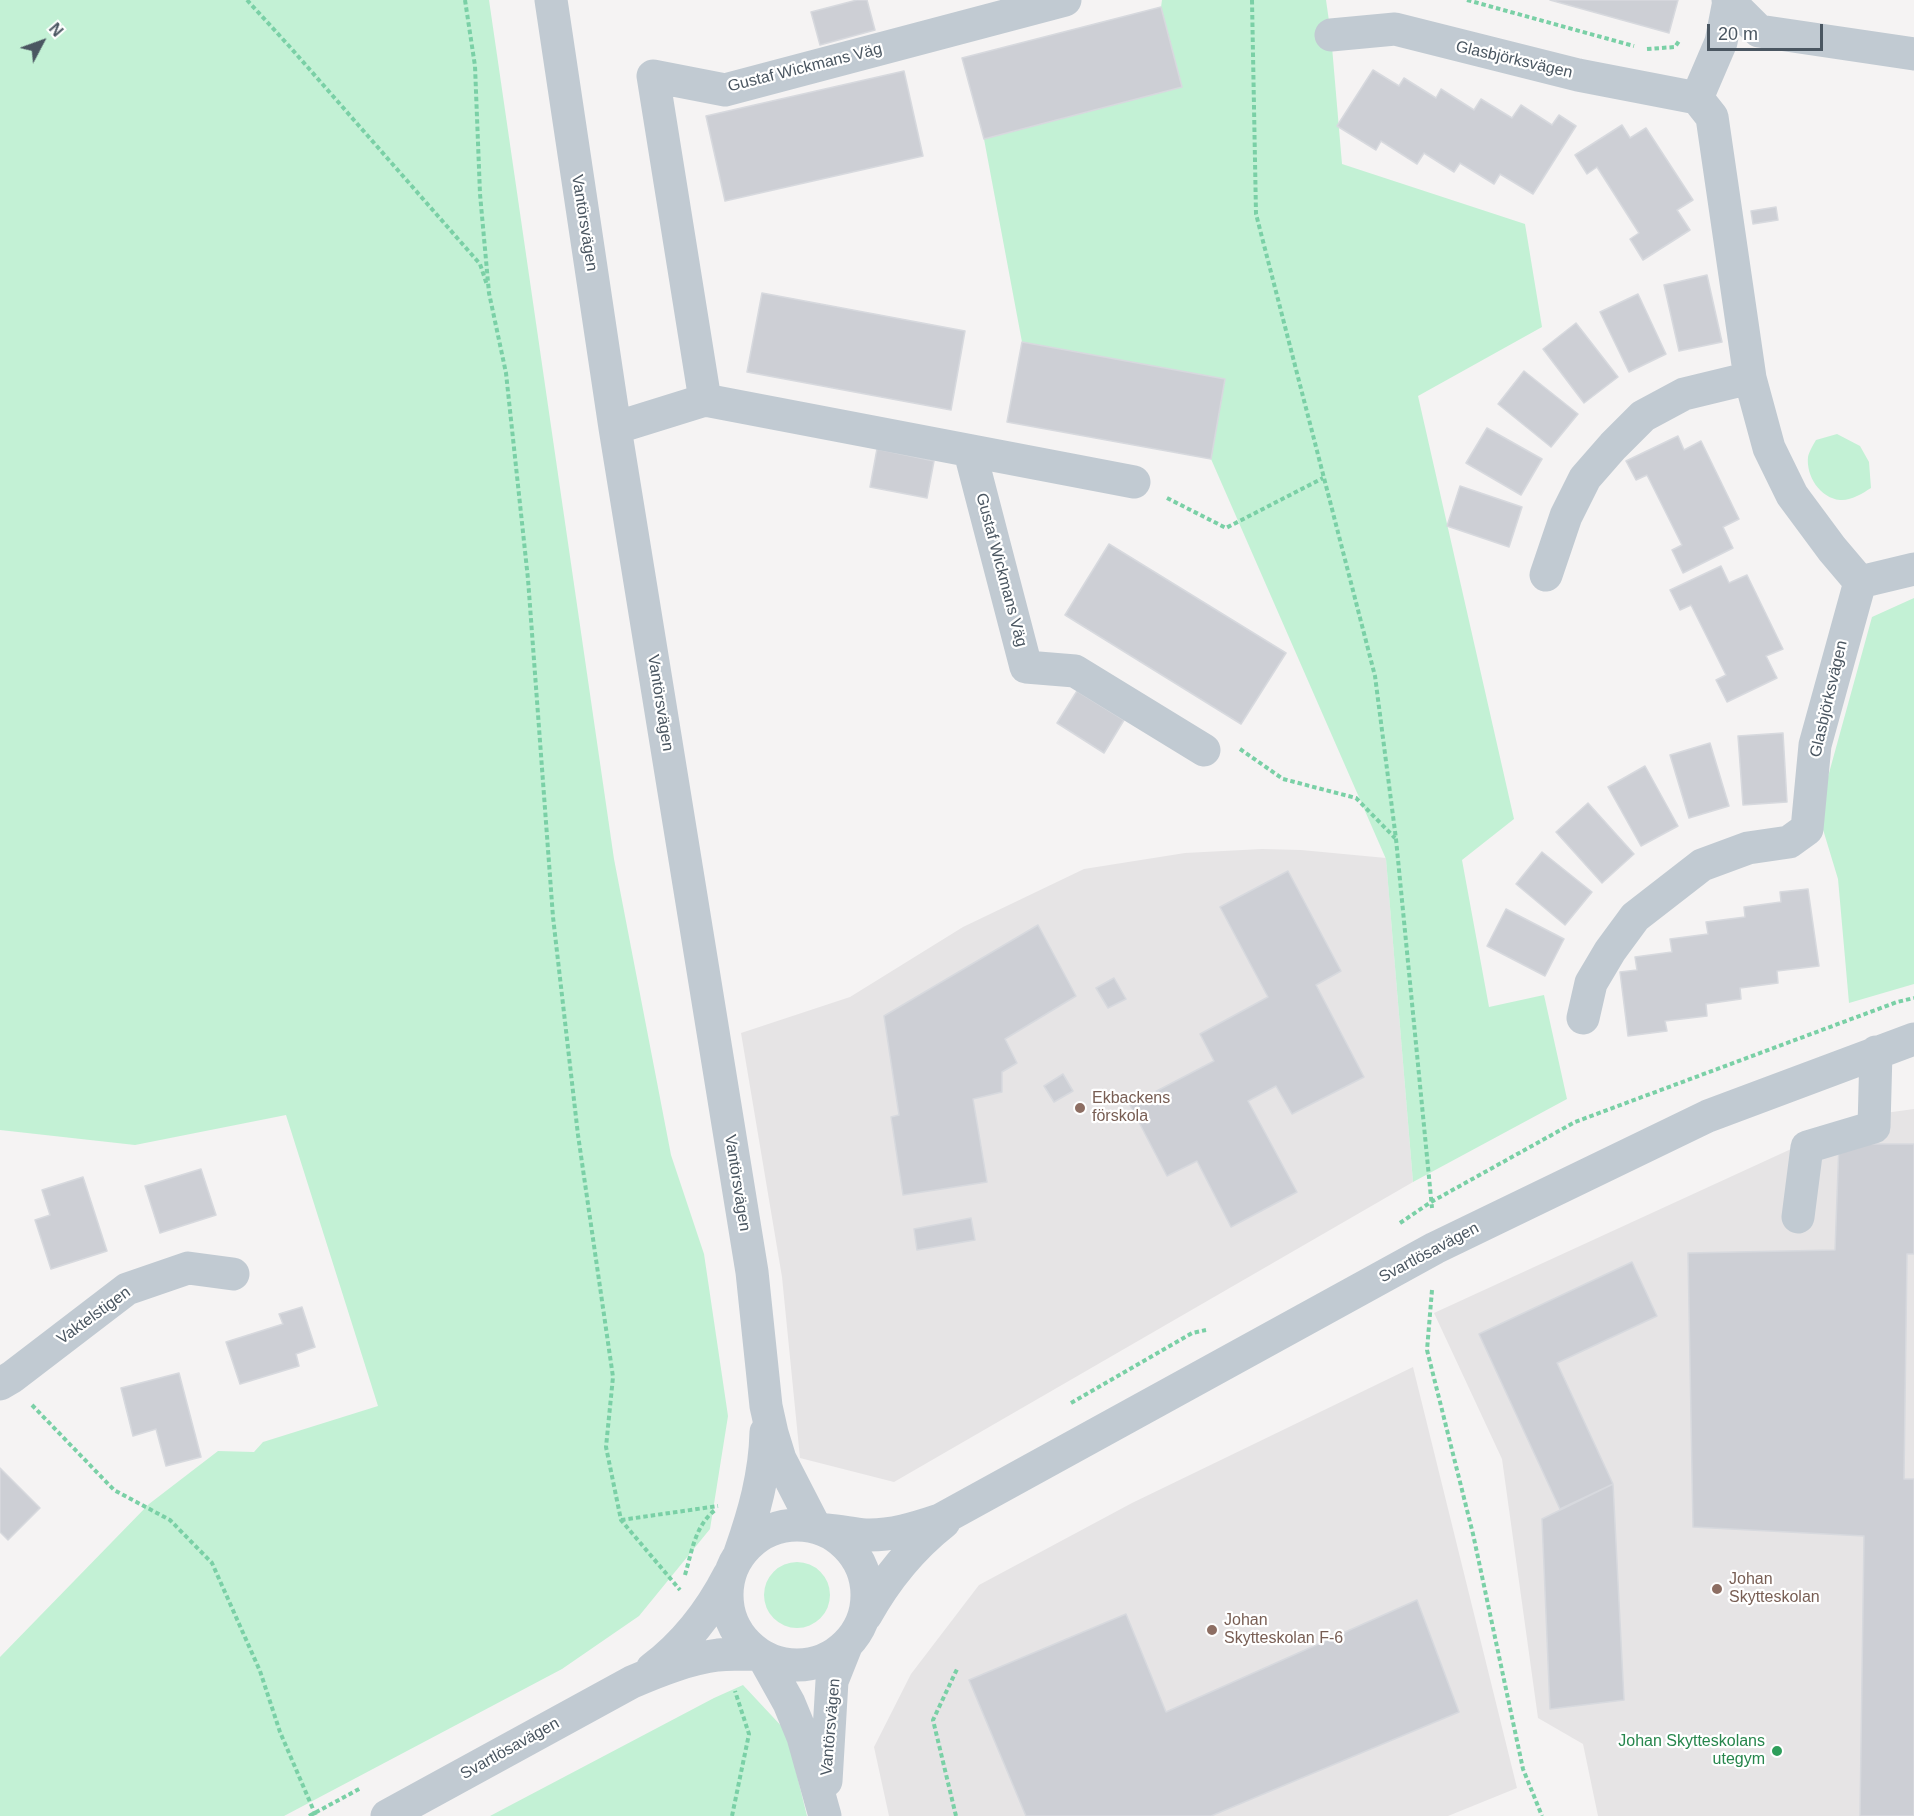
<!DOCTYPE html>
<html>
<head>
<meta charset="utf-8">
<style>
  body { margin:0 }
  #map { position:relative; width:1914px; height:1816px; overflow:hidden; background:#f5f3f3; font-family:Helvetica,sans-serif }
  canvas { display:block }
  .north { position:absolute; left:12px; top:12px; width:60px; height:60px; -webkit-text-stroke:4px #fff; paint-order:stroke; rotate:49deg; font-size:16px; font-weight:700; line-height:24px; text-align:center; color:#4a5661 }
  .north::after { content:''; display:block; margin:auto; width:21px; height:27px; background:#4a5661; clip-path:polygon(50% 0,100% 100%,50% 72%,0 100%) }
  .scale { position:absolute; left:1707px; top:24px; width:116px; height:27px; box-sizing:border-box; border:3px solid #4a5661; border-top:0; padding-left:8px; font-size:18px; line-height:21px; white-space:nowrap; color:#4a5661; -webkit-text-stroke:4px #fff; paint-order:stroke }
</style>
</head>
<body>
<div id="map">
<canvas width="1914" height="1816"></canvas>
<div class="north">N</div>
<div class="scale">20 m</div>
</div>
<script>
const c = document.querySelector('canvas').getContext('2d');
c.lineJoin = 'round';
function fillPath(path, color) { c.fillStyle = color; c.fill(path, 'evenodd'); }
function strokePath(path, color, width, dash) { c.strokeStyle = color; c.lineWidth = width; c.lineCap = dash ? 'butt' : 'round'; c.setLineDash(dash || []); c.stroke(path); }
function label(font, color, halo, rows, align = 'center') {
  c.font = font + ' Helvetica,sans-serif'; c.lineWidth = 4.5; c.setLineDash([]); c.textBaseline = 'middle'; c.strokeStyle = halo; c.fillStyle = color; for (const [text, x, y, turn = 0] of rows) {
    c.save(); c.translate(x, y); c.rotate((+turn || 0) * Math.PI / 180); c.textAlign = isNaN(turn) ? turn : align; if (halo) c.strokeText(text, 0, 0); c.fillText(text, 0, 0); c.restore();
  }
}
const education = new Path2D(`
  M1262 849 1301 850 1386 858 1413 1182 894 1482 800 1458 782 1277 741 1033 850 997 963 927 1084 869 1185 853Z
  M1914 1109V1816H1598L1583 1744 1538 1718 1502 1459 1434 1313 1863 1116Z
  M1413 1367 1517 1788 1448 1816H889L874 1747 911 1674 979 1585 1132 1503Z`);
const green = new Path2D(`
  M0 0H489L614 859 671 1155 704 1254 728 1416 710 1529 639 1616 562 1669 284 1816H0V1657L149 1504 218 1451 254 1452 263 1442 378 1406 286 1115 135 1145 0 1130Z
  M1162 0H1326L1331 35 1342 164 1525 224 1542 327 1418 396 1514 819 1462 860 1489 1007 1544 995 1567 1099 1413 1182 1386 859 1211 459 1225 380 1022 342 984 139 1182 87 1161 7Z
  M1837 434 1860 446 1869 462 1871 488C1863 493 1851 501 1840 500 1820 498 1806 476 1808 457 1809 452 1813 445 1816 440Z
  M1914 598V984L1849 1003 1838 879 1818 813 1872 617Z
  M764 1595a33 33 0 1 1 66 0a33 33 0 1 1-66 0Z
  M743 1685 786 1731 807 1816H490L714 1698Z`);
const building = new Path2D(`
  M857 0H867L875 30 820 45 811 12Z
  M1550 0H1678L1669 33Z
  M1161 7 1182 87 984 139 962 58Z
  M1373 70 1399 86 1404 78 1436 98 1441 89 1474 110 1481 99 1512 118 1521 105 1552 125 1559 115 1576 126 1533 194 1500 174 1494 184 1460 163 1454 172 1424 153 1417 164 1381 141 1376 150 1337 126Z
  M904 71 923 156 725 201 706 116Z
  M1622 125 1630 138 1646 128 1693 200 1677 210 1690 230 1643 260 1630 239 1639 233 1597 167 1587 174 1575 155Z
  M1776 207 1778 220 1753 224 1751 211Z
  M1707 275 1722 342 1679 351 1664 285Z
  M762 293 965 331 951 410 747 372Z
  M1638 294 1666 354 1629 372 1600 312Z
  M1576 323 1618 377 1584 403 1543 349Z
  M1022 342 1225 379 1211 459 1007 422Z
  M1524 371 1578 414 1551 447 1498 404Z
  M1487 428 1542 459 1521 495 1466 463Z
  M1678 436 1684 450 1701 441 1739 519 1723 527 1733 548 1683 573 1672 550 1682 545 1647 475 1636 480 1626 461Z
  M877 449 934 461 927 498 870 487Z
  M1460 486 1522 507 1509 547 1447 526Z
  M1109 544 1286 653 1241 724 1065 615Z
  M1721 566 1729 583 1747 575 1783 649 1766 656 1777 678 1727 702 1716 680 1726 675 1691 605 1680 610 1670 590Z
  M1077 691 1124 720 1104 753 1057 723Z
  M1783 733 1787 802 1743 805 1738 736Z
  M1710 743 1729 806 1689 818 1670 755Z
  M1645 766 1678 826 1641 846 1608 787Z
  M1588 803 1634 854 1602 883 1556 832Z
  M1542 852 1592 892 1565 925 1516 884Z
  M1288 871 1341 971 1316 985 1364 1077 1292 1114 1276 1086 1248 1101 1297 1192 1231 1227 1197 1161 1167 1176 1130 1105 1214 1061 1200 1034 1268 997 1220 907Z
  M1808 889 1819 966 1777 971 1778 983 1740 988 1741 999 1706 1004 1707 1016 1665 1021 1667 1031 1628 1036 1620 972 1637 970 1635 957 1672 952 1670 939 1708 934 1706 922 1745 917 1744 907 1781 902 1780 892Z
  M1506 909 1564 939 1545 976 1487 946Z
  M1038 925 1076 996 1005 1039 1017 1063 1002 1072V1092L973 1099 987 1182 903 1195 891 1117 899 1115 884 1016Z
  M1114 978 1126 999 1108 1008 1096 988Z
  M1063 1074 1073 1091 1054 1102 1044 1086Z
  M1839 1144H1914V1254H1907L1904 1479H1914V1816H1860L1864 1536 1693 1527 1688 1253 1835 1250Z
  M201 1169 216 1215 160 1233 145 1186Z
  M83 1177 107 1251 51 1269 35 1220 50 1215 42 1190Z
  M971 1218 975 1240 917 1250 914 1229Z
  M1632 1262 1657 1316 1557 1363 1613 1484 1560 1509 1479 1334Z
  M302 1307 315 1347 296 1354 299 1366 240 1384 226 1342 283 1324 279 1314Z
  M179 1373 201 1457 166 1466 156 1429 133 1436 121 1388Z
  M0 1468 40 1508 8 1540 0 1532Z
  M1613 1484 1624 1700 1550 1709 1542 1519Z
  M1417 1600 1459 1712 1211 1816H1026L969 1680 1126 1614 1166 1712Z`);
const path = new Path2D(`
  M247 0 290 47 480 264 487 285
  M465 0 475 66 480 194 489 293 506 373 528 579 553 917 578 1135 613 1377 606 1447 621 1520 680 1590
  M1252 0 1256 214 1375 676 1396 839 1432 1208
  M1467 0 1634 46
  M1647 49 1675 47 1679 41
  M1167 498 1226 528 1323 478
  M1240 749 1283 779 1356 798 1395 838
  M1400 1223 1431 1202 1575 1122 1897 1002 1914 998
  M1432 1290 1427 1350 1473 1534 1523 1769 1542 1816
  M1071 1403 1192 1333 1206 1330
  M32 1405 114 1490 170 1520 212 1563 260 1671 280 1732 316 1816
  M621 1520 718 1506
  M685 1575C692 1551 695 1526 715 1510
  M309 1816 361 1788
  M732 1816 749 1734 735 1691
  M956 1816 933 1720 958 1667`);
const minor = new Path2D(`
  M551 0 615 428 752 1272 766 1406 772 1433 780 1459 814 1525
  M1728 0 1759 31 1914 54
  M1331 35 1395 29 1578 75 1697 98 1712 117 1750 378 1769 448 1792 495 1832 549 1860 582
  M1697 98 1721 42 1729 1
  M705 400 653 76 725 90 1065 0
  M615 428 705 400 1134 482
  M970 452 1026 667 1075 671 1204 750
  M1546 575 1566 516 1585 478 1613 446 1643 416 1684 394 1750 378
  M1583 1018 1591 983 1610 951 1635 917 1702 865 1748 848 1789 842 1807 829 1815 745 1860 582 1914 569
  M1798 1217 1807 1147 1874 1127 1876 1052
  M0 1384 12 1377 127 1289 188 1268 233 1274
  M727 1595a70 70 0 1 1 140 0a70 70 0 1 1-140 0Z
  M827 1530C840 1531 853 1534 865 1535 891 1536 916 1528 940 1520L1435 1248 1708 1116 1914 1039
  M740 1553C754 1513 765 1475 766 1432
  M866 1615C886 1579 911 1548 944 1522
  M765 1660 789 1703 803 1737 825 1816
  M652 1669C685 1644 710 1612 729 1575
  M826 1781 832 1681 846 1646
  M387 1816 632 1682C660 1670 688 1659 718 1655 731 1654 744 1654 756 1654`);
const markers = [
  [1080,1108,6,"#8d6e63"],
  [1717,1589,6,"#8d6e63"],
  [1212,1630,6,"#8d6e63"],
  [1777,1751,6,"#2e9e5b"]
];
const streetNames = [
  ["Glasbjörksvägen",1514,60,13],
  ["Gustaf Wickmans Väg",805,68,-14],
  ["Vantörsvägen",584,223,81],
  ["Gustaf Wickmans Väg",1001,570,75],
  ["Glasbjörksvägen",1829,699,-77],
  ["Vantörsvägen",660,703,81],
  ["Vantörsvägen",737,1183,81],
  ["Svartlösavägen",1429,1253,-28],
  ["Vaktelstigen",94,1316,-36],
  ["Vantörsvägen",831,1727,-85],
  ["Svartlösavägen",510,1749,-29]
];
const educationNames = [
  ["Ekbackens",1092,1099],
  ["förskola",1092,1117],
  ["Johan",1729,1580],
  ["Skytteskolan",1729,1598],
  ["Johan",1224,1621],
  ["Skytteskolan F-6",1224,1639]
];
const leisureNames = [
  ["Johan Skytteskolans",1765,1742],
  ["utegym",1765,1760]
];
fillPath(education, '#e6e4e5');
fillPath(green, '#c3f1d5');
fillPath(building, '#cdcfd5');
strokePath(building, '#d7d9de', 1.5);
strokePath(path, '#7ad0a6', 4, [4.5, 3]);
strokePath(minor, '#c1cad2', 33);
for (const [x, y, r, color] of markers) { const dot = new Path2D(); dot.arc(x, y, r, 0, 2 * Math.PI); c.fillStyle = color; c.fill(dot); strokePath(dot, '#fff', 2); }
label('16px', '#4a5661', '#fff', streetNames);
label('16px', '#785e54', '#fff', educationNames, 'left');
label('16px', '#27864d', '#fff', leisureNames, 'right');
</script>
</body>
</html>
